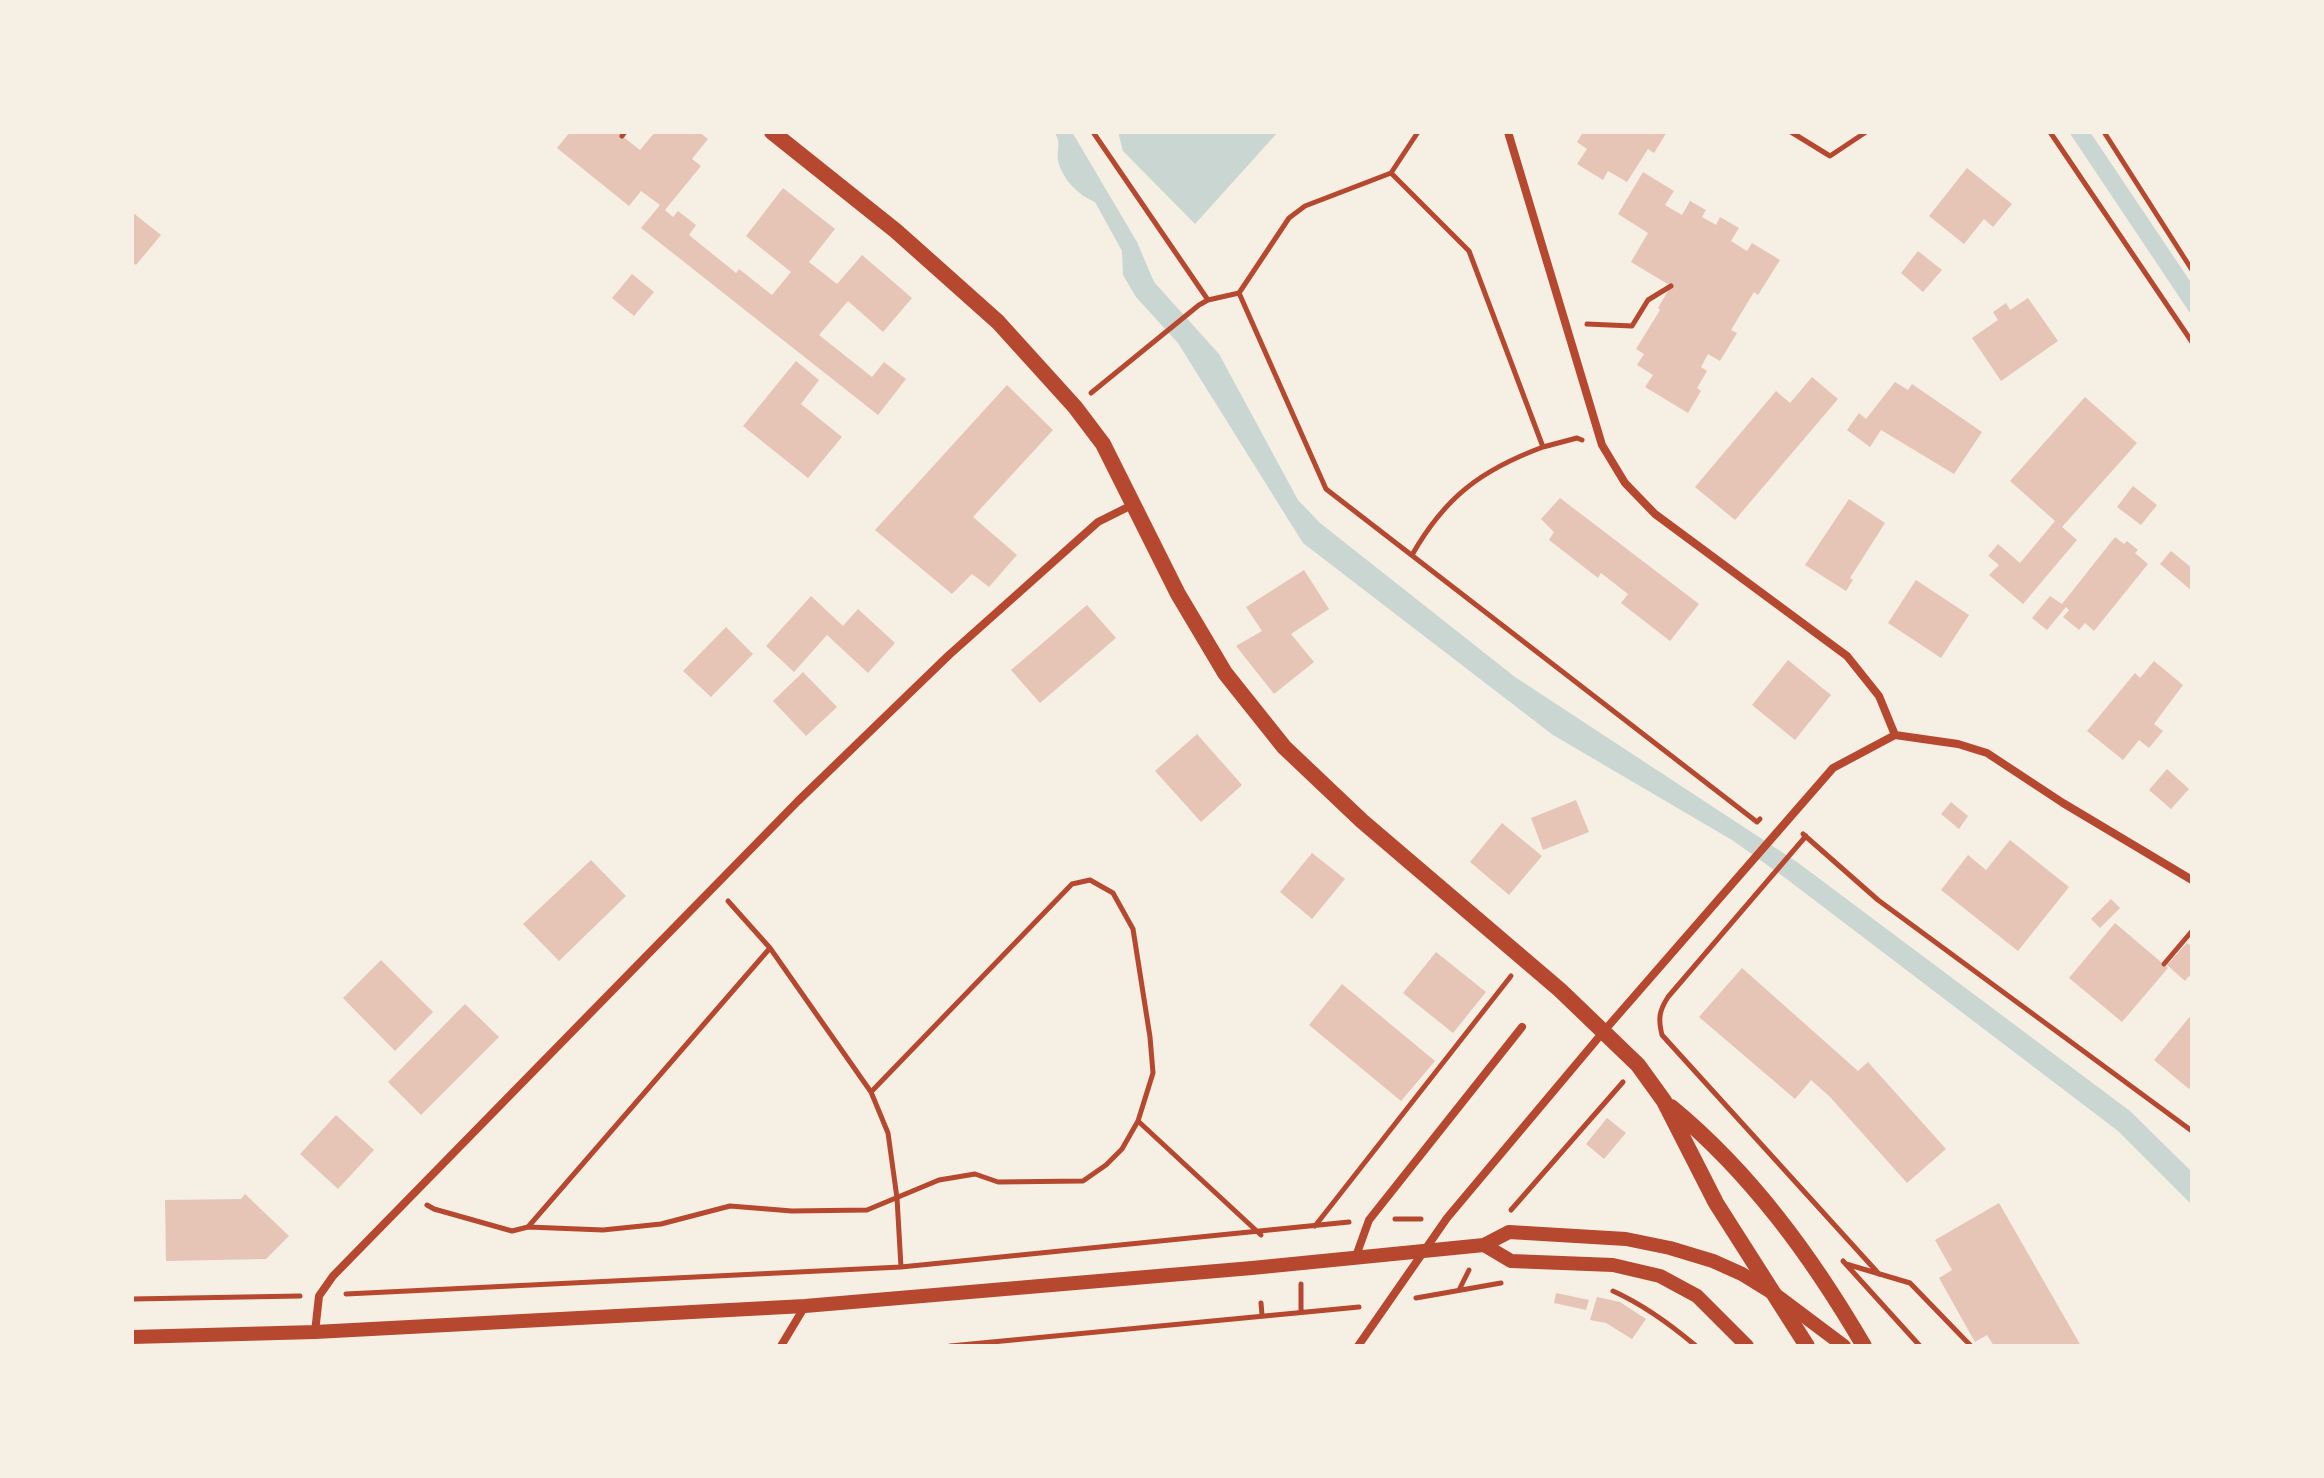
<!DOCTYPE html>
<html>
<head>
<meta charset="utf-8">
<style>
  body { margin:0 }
  #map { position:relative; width:2324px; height:1478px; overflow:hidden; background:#f6efe4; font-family:"Titillium Web",sans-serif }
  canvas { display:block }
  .frame { position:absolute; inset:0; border:134px solid #f6efe4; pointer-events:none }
</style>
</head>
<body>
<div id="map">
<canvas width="2324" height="1478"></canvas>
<div class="frame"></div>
</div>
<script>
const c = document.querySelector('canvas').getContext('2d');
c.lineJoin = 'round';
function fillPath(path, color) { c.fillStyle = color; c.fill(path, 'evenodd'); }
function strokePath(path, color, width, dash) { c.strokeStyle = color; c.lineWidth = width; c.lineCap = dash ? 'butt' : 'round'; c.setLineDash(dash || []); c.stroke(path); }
const water = new Path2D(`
  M1054 132H1072L1137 242 1154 282 1219 354 1298 500 1320 523 1515 677 1797 862 2130 1111 2192 1172V1205L2118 1131 1784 877 1732 840 1553 735 1303 543 1178 343 1136 297 1123 275 1122 251 1095 202C1080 196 1064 181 1059 164 1055 152 1063 143 1054 132Z
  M1118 132H1278L1195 224 1123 151Z
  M2069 132H2090L2192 284V316Z`);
const building = new Path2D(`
  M570 132H617L640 150 655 132H699L708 139 692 159 701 166 665 210 673 217 678 211 696 225 689 235 736 273 739 269 772 295 791 272 746 236 783 188 835 229 809 262 837 284 862 255 912 298 883 332 848 301 819 335 872 377 884 362 906 379 878 415 641 228 660 205 641 191 629 206 557 148Z
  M1583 132H1667L1654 153 1648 149 1627 182 1608 171 1603 180 1577 164 1587 149 1577 142Z
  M1967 168 2012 204 1993 227 1984 219 1964 244 1929 216Z
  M1643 172 1674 191 1665 205 1682 215 1690 201 1706 210 1702 217 1716 225 1720 217 1739 228 1731 241 1747 251 1752 243 1780 260 1758 295 1754 292 1731 330 1737 333 1720 361 1708 354 1701 367 1707 371 1697 388 1701 391 1688 413 1645 387 1653 375 1637 365 1644 354 1636 349 1660 310 1658 308 1671 286 1631 262 1648 233 1618 214Z
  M132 212 161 235 136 265 132 262Z
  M1918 251 1942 270 1923 292 1901 273Z
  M632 274 654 292 634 316 612 298Z
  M2028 298 2058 341 2001 381 1972 338 1998 320 1993 312 2006 303 2010 310Z
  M796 361 819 380 801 404 842 437 808 478 743 426Z
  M1812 377 1838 399 1735 520 1695 487 1776 391 1790 403Z
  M1895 382 1908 390 1912 384 1982 432 1954 474 1881 430 1870 447 1847 430 1859 413 1866 419Z
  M1007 385 1053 430 973 517 1017 555 989 587 972 574 952 594 875 530Z
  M2085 397 2137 443 2062 527 2077 540 2023 604 1989 575 1999 565 1988 556 1998 544 2020 563 2055 521 2010 481Z
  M2133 486 2157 505 2141 525 2117 507Z
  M1560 498 1699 604 1670 641 1621 603 1628 594 1601 573 1598 578 1549 540 1554 532 1541 519Z
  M1849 499 1885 523 1850 578 1853 580 1846 591 1805 565Z
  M2115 537 2124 544 2127 541 2138 550 2135 553 2148 564 2094 631 2085 623 2079 630 2063 617 2069 610 2066 607 2047 630 2032 618 2050 596 2062 604Z
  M2171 551 2192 568V591L2160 564Z
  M1304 570 1329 609 1291 634 1314 662 1274 694 1236 646 1262 631 1246 607Z
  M1916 580 1969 615 1941 658 1888 623Z
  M811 596 843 626 858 609 895 643 868 673 827 635 794 672 766 646Z
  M1087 605 1116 638 1040 703 1011 670Z
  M726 627 753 654 711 697 683 671Z
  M1788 660 1831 695 1795 740 1752 705Z
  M2154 661 2183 685 2154 724 2163 731 2149 748 2139 740 2123 760 2087 731 2135 673 2140 678Z
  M803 672 837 707 806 736 773 701Z
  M1197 734 1242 785 1201 822 1155 771Z
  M2167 769 2189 789 2171 809 2149 790Z
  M1576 800 1589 832 1543 850 1531 818Z
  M1951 802 1968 816 1959 829 1941 814Z
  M1502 823 1542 856 1509 895 1470 862Z
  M2010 840 2069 887 2018 951 1941 890 1968 855 1986 870Z
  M1312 853 1345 879 1312 919 1280 892Z
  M591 860 626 896 559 961 523 924Z
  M2111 899 2120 908 2100 928 2091 919Z
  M2115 923 2168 968 2122 1022 2069 978Z
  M2187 943 2192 947V979L2189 976 2185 981 2167 965Z
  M1436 952 1486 992 1453 1033 1403 993Z
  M381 960 433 1012 395 1051 343 998Z
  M1742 968 1858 1071 1868 1062 1946 1149 1907 1183 1830 1097 1811 1080 1795 1099 1699 1017Z
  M1342 984 1435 1061 1401 1101 1309 1025Z
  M465 1004 499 1037 421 1115 388 1082Z
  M2192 1014V1085L2189 1089 2154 1060Z
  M336 1115 374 1150 338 1189 300 1154Z
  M1607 1118 1626 1133 1604 1159 1586 1144Z
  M245 1194 289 1236 266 1259 166 1261 165 1200 241 1199Z
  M1999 1203 2081 1346H1994L1987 1335 1975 1342 1939 1278 1952 1270 1935 1240Z
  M1556 1293 1589 1300 1586 1310 1554 1303Z
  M1597 1297 1620 1302 1646 1319 1632 1339 1606 1323 1590 1320Z`);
const path = new Path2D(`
  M1093 132 1208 300
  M1791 132 1830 156 1866 132
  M2050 132 2192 342
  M2104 132 2192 270
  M622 136 625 132
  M1391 173 1469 251 1543 447 1577 438 1582 440
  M1239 293 1326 489 1757 822 1760 819
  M1587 324 1632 326 1648 300 1671 286
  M1091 393 1199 305 1208 300 1239 293 1289 218 1305 206 1391 173 1418 132
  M1412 555C1445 497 1481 470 1543 447
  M1803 834 1878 900 2192 1131
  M1806 836 1668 997C1659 1011 1658 1019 1662 1035L1879 1274
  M728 901 770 948
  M2164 964 2192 931
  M871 1092 888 1133 897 1198 901 1267
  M1138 1121 1261 1235
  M427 1205 434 1209 512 1231 528 1227 603 1230 661 1224 730 1206 792 1211 867 1210 939 1180 975 1174 998 1182 1083 1181 1106 1165 1122 1149 1138 1121 1153 1073 1150 1037 1133 929 1113 893 1090 880 1072 884 871 1092 770 948 528 1227
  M1511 1210 1623 1082
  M1395 1219H1421
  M1315 1226 1511 976
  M1843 1261 1920 1346
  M1846 1264 1910 1283 1971 1346
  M1301 1284V1311
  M1459 1290 1469 1270
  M1613 1291C1644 1305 1670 1324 1696 1346
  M346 1294 901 1267 1349 1222
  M1416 1298 1501 1283
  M132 1299 300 1296
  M1261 1303 1262 1315
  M950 1346 1359 1307`);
const minor = new Path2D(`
  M1508 132 1602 445 1625 483 1655 514 1847 656 1879 696 1895 735
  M1356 1256 1369 1220 1522 1027
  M315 1332 319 1296 333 1276 798 801 949 655 1098 522 1132 505
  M781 1346 805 1306
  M1358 1346 1447 1218 1604 1031 1833 768 1895 735 1958 744 1987 753 2063 803 2192 880`);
const tertiary = new Path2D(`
  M1484 1245 1511 1261 1613 1265 1660 1276 1697 1296 1747 1346
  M132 1337 315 1332 805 1306 1252 1268 1484 1245 1509 1232 1626 1239 1670 1248 1713 1261 1742 1274 1776 1295 1844 1346`);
const secondary = new Path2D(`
  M772 132 896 231 998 322 1075 407 1103 444 1178 594 1225 673 1284 747 1362 821 1560 990 1638 1065 1664 1101 1716 1203 1807 1346
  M1671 1107C1751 1173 1812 1257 1864 1346`);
fillPath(water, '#c9d6d2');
fillPath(building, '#e6c5b7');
strokePath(path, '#b5482f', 5);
strokePath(minor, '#b5482f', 8);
strokePath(tertiary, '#b5482f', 14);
strokePath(secondary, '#b5482f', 16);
</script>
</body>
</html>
